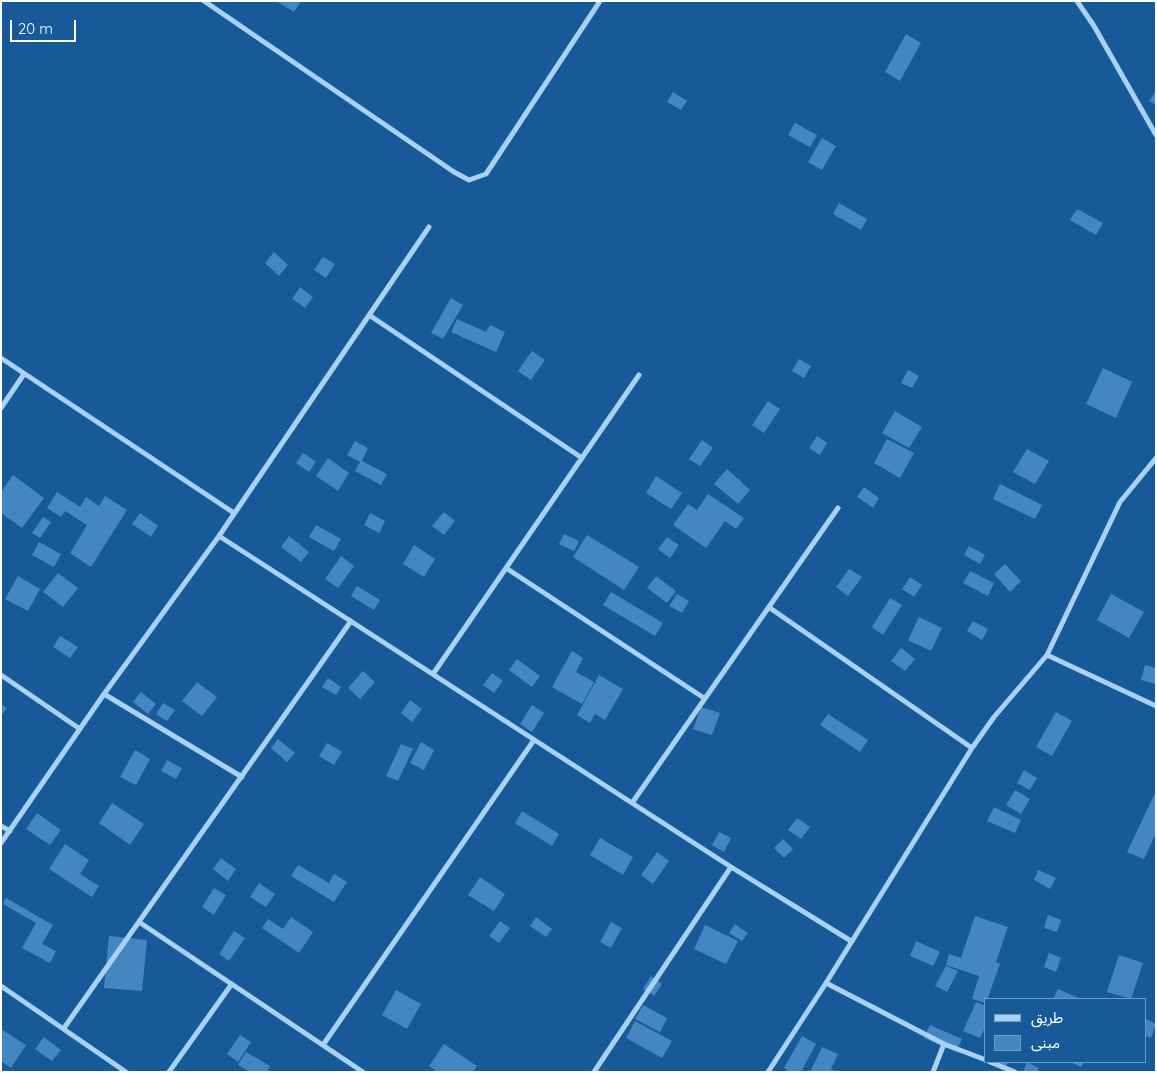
<!DOCTYPE html>
<html>
<head>
<meta charset="utf-8">
<style>
  body { margin:0 }
  #map { position:relative; width:1157px; height:1073px; overflow:hidden; background:#165a99; font-family:Quicksand,"Noto Sans Arabic",sans-serif }
  canvas { display:block }
  .frame { position:absolute; inset:0; border:2px solid #fff; pointer-events:none }
  .legend { position:absolute; left:984px; top:998px; width:162px; height:65px; box-sizing:border-box; background:#165a99; border:1px solid #739cc2; margin:0; padding:6px 9px; list-style:none; font-size:15px; color:#fff }
  .legend li { display:flex; align-items:center; gap:10px; height:25px }
  .legend b { width:25px; border:1px solid #739cc2 }
  .scale { position:absolute; left:10px; top:20px; width:66px; height:22px; box-sizing:border-box; border:2px solid #fff; border-top:0; padding-left:6px; font-size:15px; line-height:18px; white-space:nowrap; color:#fff; -webkit-text-stroke:4px #165a99; paint-order:stroke }
</style>
</head>
<body>
<div id="map">
<canvas width="1157" height="1073"></canvas>
<div class="frame"></div>
<ul class="legend">
<li><b style="height:6px;background:#aad0f2"></b>طريق</li>
<li><b style="height:14px;background:#4386c2"></b>مبنى</li>
</ul>
<div class="scale">20 m</div>
</div>
<script>
const c = document.querySelector('canvas').getContext('2d');
c.lineJoin = 'round';
function fillPath(path, color) { c.fillStyle = color; c.fill(path, 'evenodd'); }
function strokePath(path, color, width, dash) { c.strokeStyle = color; c.lineWidth = width; c.lineCap = dash ? 'butt' : 'round'; c.setLineDash(dash || []); c.stroke(path); }
const building = new Path2D(`
  M276 1H301L294 12Z
  M906 34 921 43 900 81 885 72Z
  M1156 91V105L1149 101Z
  M673 92 687 101 681 110 667 102Z
  M795 123 817 135 810 147 788 135Z
  M822 138 836 146 822 170 808 162Z
  M839 203 867 219 861 230 833 214Z
  M1077 209 1103 223 1096 235 1070 220Z
  M274 252 288 265 279 276 265 263Z
  M323 257 335 264 326 278 314 270Z
  M300 287 313 297 305 308 292 299Z
  M451 298 463 305 443 339 431 333Z
  M457 319 486 332 490 325 505 332 496 352 451 332Z
  M532 351 545 360 531 380 518 371Z
  M799 359 811 366 804 378 792 371Z
  M1103 368 1132 382 1116 418 1086 404Z
  M908 370 919 376 912 388 901 383Z
  M768 401 780 409 764 433 752 425Z
  M895 411 922 427 909 448 882 433Z
  M817 436 827 443 820 455 809 448Z
  M887 439 914 453 900 478 874 463Z
  M702 440 713 448 700 466 689 459Z
  M355 441 368 448 362 461 387 474 381 485 355 471 360 462 347 455Z
  M1027 449 1049 461 1035 484 1013 472Z
  M303 453 316 462 309 472 296 463Z
  M328 458 349 473 338 491 316 476Z
  M727 469 750 490 738 504 714 484Z
  M13 475 44 498 22 528 1 513V492Z
  M656 476 682 493 671 509 646 493Z
  M1000 484 1042 505 1035 519 993 499Z
  M864 487 879 498 873 508 857 497Z
  M57 492 80 507 86 497 99 506 105 496 127 510 91 567 70 553 87 525 65 511 61 517 47 508Z
  M708 494 744 518 736 529 725 521 706 548 673 525 688 504 697 510Z
  M444 512 455 521 444 535 432 526Z
  M140 513 158 526 151 537 132 524Z
  M370 513 385 521 379 533 364 525Z
  M43 517 51 522 40 538 32 533Z
  M316 525 341 539 334 551 309 537Z
  M564 534 579 541 574 551 559 544Z
  M587 535 639 567 624 590 573 557Z
  M289 536 309 552 301 562 281 547Z
  M667 537 679 545 670 558 658 549Z
  M39 542 61 554 54 567 32 555Z
  M414 545 435 559 424 577 403 564Z
  M969 546 985 555 980 564 964 555Z
  M341 556 354 566 338 588 325 579Z
  M1005 564 1021 581 1010 592 994 574Z
  M849 569 862 577 848 596 836 587Z
  M970 571 994 583 988 596 963 583Z
  M58 573 78 588 63 607 43 592Z
  M18 576 40 589 28 611 5 599Z
  M656 576 676 591 667 603 647 588Z
  M910 577 922 585 914 597 902 589Z
  M357 586 380 600 374 610 351 596Z
  M611 592 663 623 655 636 603 605Z
  M677 594 689 601 682 613 669 606Z
  M1111 594 1144 612 1129 638 1097 620Z
  M890 598 902 605 883 635 872 627Z
  M919 617 942 628 931 651 908 640Z
  M973 621 988 629 982 640 967 631Z
  M60 636 78 647 70 658 53 647Z
  M901 648 915 659 905 671 891 661Z
  M572 651 583 658 576 672 594 682 582 704 552 687Z
  M517 659 540 676 532 687 509 670Z
  M1145 665 1156 668V684L1141 680Z
  M363 671 375 682 360 699 348 688Z
  M492 673 503 681 494 693 483 685Z
  M599 675 623 689 605 720 595 714 590 723 577 715Z
  M328 678 341 687 336 695 322 687Z
  M197 682 217 697 202 716 182 701Z
  M141 692 156 704 148 714 133 702Z
  M410 700 422 709 412 722 401 713Z
  M163 703 175 710 167 721 156 714Z
  M1 704 7 708 1 716Z
  M532 705 544 713 532 732 520 724Z
  M701 707 720 713 712 735 693 729Z
  M1056 712 1072 721 1052 756 1036 747Z
  M828 714 868 740 860 752 820 725Z
  M278 739 295 753 287 762 271 748Z
  M421 742 434 750 424 770 410 763Z
  M327 743 342 752 334 765 319 756Z
  M401 744 413 749 398 781 386 776Z
  M135 750 150 759 136 785 120 777Z
  M167 760 182 768 176 779 161 771Z
  M1024 770 1037 778 1030 790 1017 783Z
  M1015 790 1030 799 1021 814 1006 805Z
  M1156 791V833L1144 859 1127 852Z
  M112 803 144 824 130 845 99 823Z
  M994 807 1021 820 1015 833 987 821Z
  M522 811 559 834 552 846 515 823Z
  M37 813 61 830 50 845 26 829Z
  M797 818 810 827 801 839 788 830Z
  M719 832 731 838 724 852 712 845Z
  M600 838 633 857 623 875 590 855Z
  M783 839 793 849 784 858 774 848Z
  M65 844 89 860 80 874 99 886 92 897 49 869Z
  M657 852 669 861 653 884 641 875Z
  M221 858 236 869 228 881 213 869Z
  M298 865 329 883 334 874 347 882 334 902 291 876Z
  M1038 870 1056 878 1050 889 1034 880Z
  M480 877 505 894 494 911 468 895Z
  M259 883 275 894 266 907 250 897Z
  M214 888 226 895 214 915 202 907Z
  M6 898 53 925 42 944 56 951 50 963 22 948 36 923 3 904Z
  M1048 915 1061 920 1057 932 1044 928Z
  M975 916 1008 927 996 962 1000 964 986 1003 972 999 979 976 946 965 949 954 961 958Z
  M291 917 313 932 299 953 262 928 268 919 283 929Z
  M536 917 552 929 546 937 530 926Z
  M500 921 510 928 499 943 489 936Z
  M611 922 622 928 611 948 600 942Z
  M735 924 748 933 742 941 729 933Z
  M705 925 738 941 726 964 694 949Z
  M234 931 245 938 229 961 219 954Z
  M109 936 147 940 142 991 104 988Z
  M916 941 940 952 933 966 910 956Z
  M1049 953 1061 958 1056 972 1044 967Z
  M1119 955 1143 963 1131 999 1107 992Z
  M946 966 958 971 947 992 935 986Z
  M651 976 662 984 654 996 643 989Z
  M1058 989 1081 999H1053Z
  M396 990 421 1004 407 1029 382 1015Z
  M976 1002 986 1006V1026L980 1038 963 1031Z
  M643 1005 667 1018 660 1032 635 1019Z
  M1146 1019 1156 1024 1151 1038 1146 1036Z
  M635 1021 672 1041 662 1058 626 1038Z
  M930 1025 962 1039 956 1052 924 1038Z
  M1 1029 26 1045 11 1068 1 1061Z
  M240 1035 251 1042 238 1062 227 1054Z
  M802 1036 816 1044 801 1072H790L784 1068Z
  M44 1037 61 1050 52 1061 35 1049Z
  M444 1044 477 1066 473 1072H438L429 1066Z
  M822 1047 838 1054 831 1069 837 1072H810Z
  M246 1052 270 1066 267 1072H250L238 1065Z
  M998 1062H1008L1005 1070 996 1067Z
  M1027 1062 1039 1068 1037 1072H1023Z
  M1071 1062H1084L1081 1067Z`);
const street = new Path2D(`
  M204 1 454 172 469 180 486 174 600 1
  M1077 1 1094 26 1156 135
  M369 315 582 458
  M1 358 234 513
  M1 408 24 374
  M219 536 731 867 851 941
  M506 568 704 698
  M770 608 972 748
  M1047 655 1156 706
  M433 674 639 375
  M1 675 80 729
  M104 694 242 777
  M632 803 838 508
  M1 826 10 831
  M1 843 104 694 219 536 429 227
  M139 922 363 1072
  M826 983 944 1044 986 1060
  M1 986 126 1072
  M64 1028 351 621
  M323 1045 534 740
  M990 1062 1015 1072
  M169 1072 231 985
  M594 1072 731 867
  M768 1072 826 983 972 748 994 717 1047 655 1120 502 1156 458
  M933 1072 944 1044`);
fillPath(building, '#4386c2');
strokePath(street, '#aad0f2', 5);
</script>
</body>
</html>
